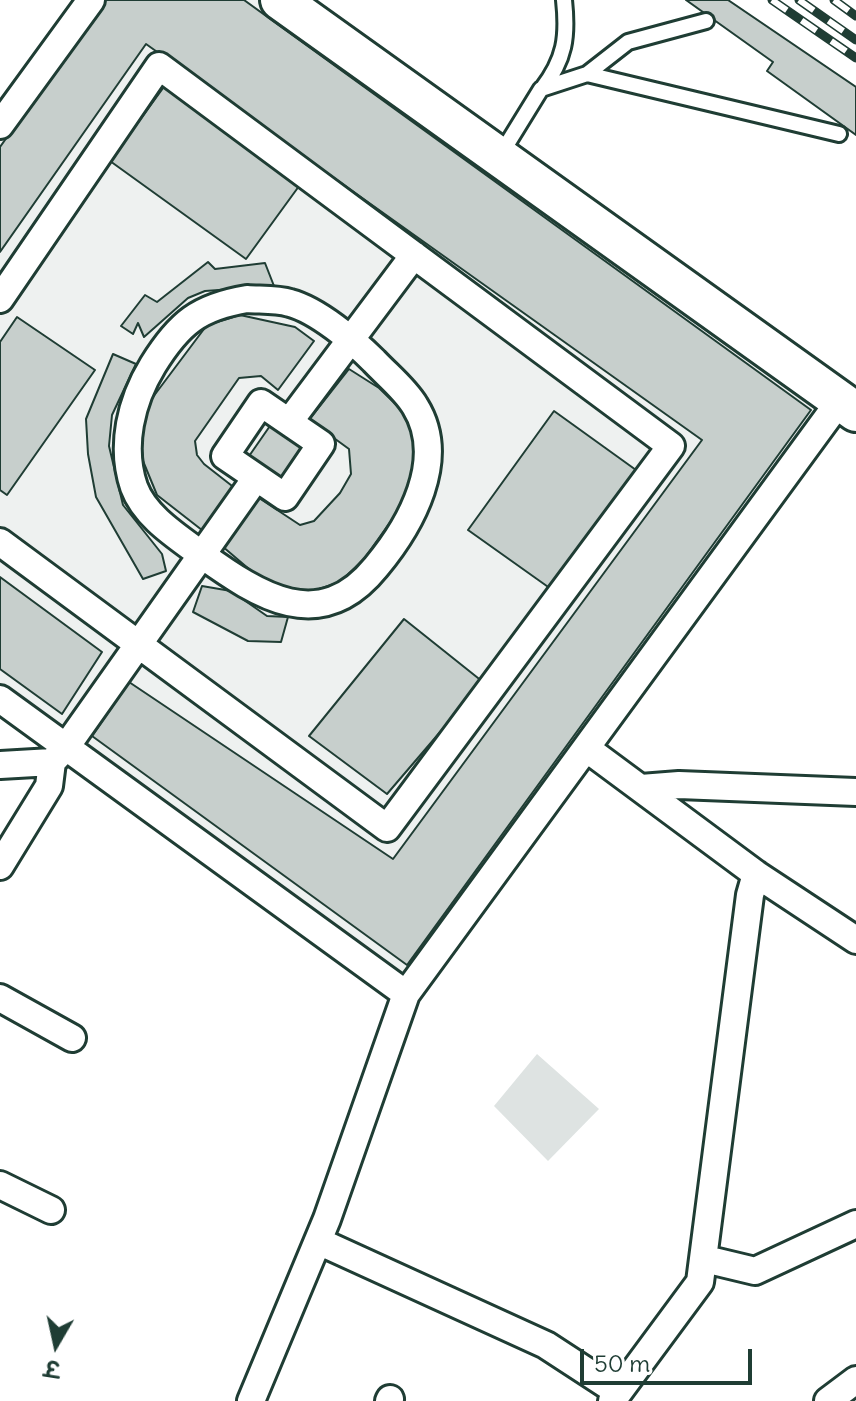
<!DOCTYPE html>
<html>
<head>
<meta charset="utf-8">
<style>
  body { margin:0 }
  #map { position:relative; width:856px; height:1401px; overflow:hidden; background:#fff; font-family:Delius,"Playpen Sans Deva",sans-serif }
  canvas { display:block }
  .north { position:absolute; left:16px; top:1305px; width:80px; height:80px; -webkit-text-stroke:6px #fff; paint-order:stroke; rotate:189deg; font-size:22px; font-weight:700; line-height:32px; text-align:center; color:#1f3d34 }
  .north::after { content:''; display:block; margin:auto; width:28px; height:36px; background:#1f3d34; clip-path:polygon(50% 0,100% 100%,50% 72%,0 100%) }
  .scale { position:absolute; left:580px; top:1349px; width:172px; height:36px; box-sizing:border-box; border:4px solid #1f3d34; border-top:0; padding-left:10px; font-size:24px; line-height:28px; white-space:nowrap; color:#1f3d34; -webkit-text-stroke:6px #fff; paint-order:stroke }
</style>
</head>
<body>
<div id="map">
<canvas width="856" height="1401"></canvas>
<div class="north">उ</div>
<div class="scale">50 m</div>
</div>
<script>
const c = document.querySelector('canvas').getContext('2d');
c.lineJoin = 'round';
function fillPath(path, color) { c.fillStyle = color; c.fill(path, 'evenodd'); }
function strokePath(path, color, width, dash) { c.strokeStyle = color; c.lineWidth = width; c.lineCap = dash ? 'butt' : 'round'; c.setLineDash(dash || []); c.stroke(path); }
const built = new Path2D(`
  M94 0H275L835 403 405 991 0 697V129Z`);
const green = new Path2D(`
  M537 1054 599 1109 548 1161 494 1106Z`);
const building = new Path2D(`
  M105 0H244L811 410 407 965 92 736 129 682 393 859 702 440 146 44 0 252V147Z
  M686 0H728L856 87V135L767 71 773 62Z
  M166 84 302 182 246 259 110 161Z
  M208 262 215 269 265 263 274 286 205 291 188 298 144 337 138 323 133 334 121 326 145 295 157 302Z
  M240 315 295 327 314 341 278 390 261 376 239 378 195 441 197 455 204 464 236 489 207 534 157 495 143 461 140 431 150 401 207 325Z
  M17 317 95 370 7 495 0 490V342Z
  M113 354 136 364 112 415 109 446 123 505 162 554 166 571 143 579 96 497 88 454 86 419Z
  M349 369 379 388 409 417 417 448 412 481 406 500 364 559 340 582 316 590 288 591 263 581 222 546 256 496 300 525 314 521 340 493 351 474 349 449 309 420Z
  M554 411 636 470 551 589 468 530Z
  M272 423 305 446 280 481 247 459Z
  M0 577 102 652 62 714 0 669Z
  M202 586 231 591 267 616 288 617 281 642 248 641 193 612Z
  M404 619 483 682 387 794 309 736Z`);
const lane = new Path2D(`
  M587 74 628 42 706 21
  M542 89C565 59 568 37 564 0
  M501 154 541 89 587 74 839 134`);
const street = new Path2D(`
  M0 125 91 0
  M0 299 159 66 671 446 387 828 0 542
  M247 299C261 300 277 299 290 303 317 310 354 341 374 361 387 375 405 389 415 406 448 459 411 525 376 567 320 636 259 596 202 555 178 537 145 517 134 487 120 446 131 401 153 365 179 323 199 307 247 299Z
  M261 403 321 444 285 497 225 456Z
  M289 422 414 255
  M0 699 406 994 839 402
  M586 748 756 874 856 940
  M0 765 52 762 66 747 256 478
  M641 788 679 785 856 792
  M0 866 49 786 52 762
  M0 998 72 1038
  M0 1185 51 1210
  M318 1241 546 1345 618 1392
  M705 1259 755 1271 856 1224
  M251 1401 327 1219 406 994
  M389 1401 390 1399
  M612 1401 700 1282 750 895 756 874
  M828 1401 856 1380`);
const secondary = new Path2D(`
  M280 0 856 412`);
const rail = new Path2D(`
  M772 0 856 58
  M799 0 856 40
  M834 0 856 16`);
fillPath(built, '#eef1f0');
fillPath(green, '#dee3e2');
fillPath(building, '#c7cfcc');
strokePath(building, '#1f3d34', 2);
strokePath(lane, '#1f3d34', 20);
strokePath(street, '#1f3d34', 32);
strokePath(secondary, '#1f3d34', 44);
strokePath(lane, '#fff', 14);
strokePath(street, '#fff', 26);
strokePath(secondary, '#fff', 38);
strokePath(rail, '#1f3d34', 9);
strokePath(rail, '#fff', 6, [18]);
</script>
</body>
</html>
